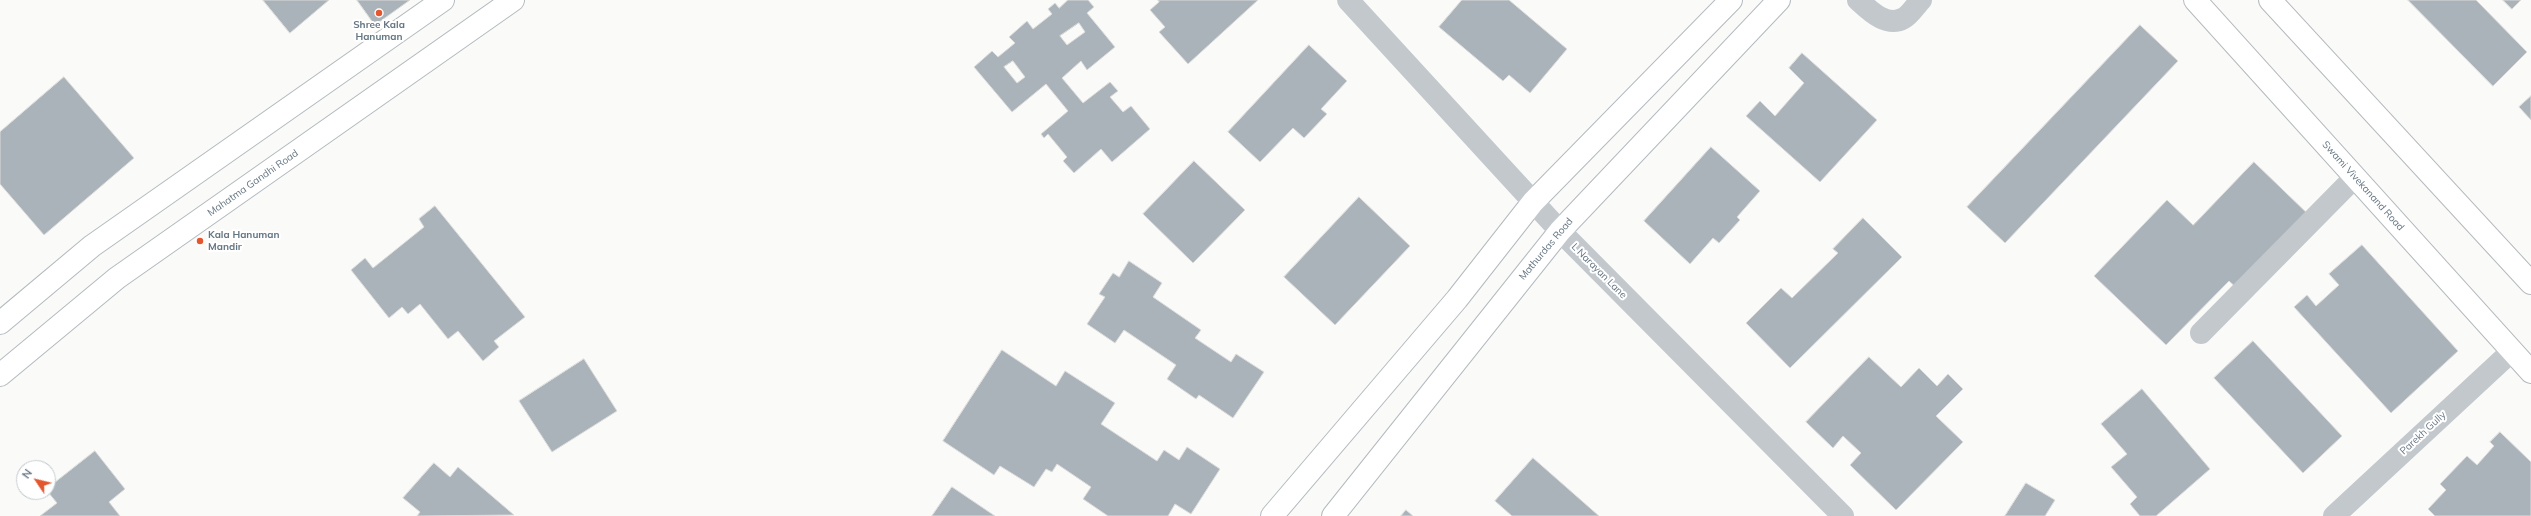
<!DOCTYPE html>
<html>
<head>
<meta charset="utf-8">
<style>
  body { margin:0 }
  #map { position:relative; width:2531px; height:516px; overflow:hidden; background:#fafaf8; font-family:Mulish,sans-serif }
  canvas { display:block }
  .north { position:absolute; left:16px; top:460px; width:40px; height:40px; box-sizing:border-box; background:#fff; border:1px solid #c1c8cd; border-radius:50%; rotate:305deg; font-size:11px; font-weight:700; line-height:16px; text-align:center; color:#657683 }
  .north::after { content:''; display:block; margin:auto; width:14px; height:18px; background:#e4572e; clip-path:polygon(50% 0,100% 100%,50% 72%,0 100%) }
</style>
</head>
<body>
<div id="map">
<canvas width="2531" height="516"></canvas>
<div class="north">N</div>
</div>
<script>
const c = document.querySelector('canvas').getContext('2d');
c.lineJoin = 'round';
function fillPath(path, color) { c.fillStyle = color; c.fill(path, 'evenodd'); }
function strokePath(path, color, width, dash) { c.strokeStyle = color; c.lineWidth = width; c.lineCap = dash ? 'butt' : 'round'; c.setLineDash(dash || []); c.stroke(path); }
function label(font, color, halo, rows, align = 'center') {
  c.font = font + ' Mulish,sans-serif'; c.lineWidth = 4; c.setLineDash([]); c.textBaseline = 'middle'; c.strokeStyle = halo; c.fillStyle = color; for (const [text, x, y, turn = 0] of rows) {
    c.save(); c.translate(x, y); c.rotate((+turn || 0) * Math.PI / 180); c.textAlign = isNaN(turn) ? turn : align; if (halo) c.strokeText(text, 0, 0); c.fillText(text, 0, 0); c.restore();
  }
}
const building = new Path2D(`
  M263 0H329L290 33Z
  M357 0H410L375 25Z
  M1068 0H1088L1094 7 1087 13 1115 47 1087 70 1081 61 1062 78 1083 103 1110 82 1118 91 1110 97 1123 112 1131 106 1150 129 1112 162 1101 149 1074 173 1063 161 1067 157 1048 134 1044 138 1041 134 1068 111 1046 84 1012 112 974 67 992 51 998 57 1015 43 1009 37 1027 21 1033 29 1052 14 1048 9 1055 3 1059 8ZM1079 23 1085 32 1067 45 1060 36ZM1013 61 1025 77 1017 83 1004 67Z
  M1158 0H1258L1188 64 1159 32 1165 27 1150 10 1159 2Z
  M1462 0H1509L1567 49 1530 93 1509 75 1503 81 1439 27Z
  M2408 0H2476L2527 52 2493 86Z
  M2503 0H2521L2512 9Z
  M2140 25 2178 61 2005 243 1967 207Z
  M1309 45 1347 81 1321 109 1327 114 1304 138 1293 128 1260 162 1228 132Z
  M1802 53 1877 120 1820 182 1746 116 1760 101 1775 116 1804 83 1789 68Z
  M64 77 134 158 44 235 0 184V132Z
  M2531 96V120L2519 107Z
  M1711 147 1760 191 1737 217 1740 220 1719 243 1713 238 1690 264 1644 221Z
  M1194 161 1245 210 1193 263 1143 214Z
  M2254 162 2311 217 2240 291 2229 281 2166 345 2094 276 2167 200 2193 225Z
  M1359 197 1410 246 1335 325 1284 277Z
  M435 206 525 317 494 341 499 347 483 361 458 331 448 339 420 304 408 314 402 307 389 318 351 270 365 258 373 268 424 227 419 219Z
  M1863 218 1902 257 1790 368 1746 323 1781 288 1792 298 1838 253 1833 249Z
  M2362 245 2458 351 2391 413 2294 307 2307 295 2316 306 2339 285 2329 274Z
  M1129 261 1162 283 1153 297 1201 330 1195 338 1231 362 1236 354 1264 372 1233 418 1199 395 1196 399 1167 379 1176 365 1124 330 1115 343 1087 324 1105 297 1099 294 1113 273 1119 277Z
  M2253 341 2342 436 2303 473 2214 378Z
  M1002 350 1056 386 1065 371 1115 403 1101 424 1157 461 1164 450 1179 460 1187 447 1220 469 1191 514 1175 504 1168 516H1108L1083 499 1091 487 1057 464 1052 472 1046 469 1034 487 1000 466 994 475 943 441Z
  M1869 357 1901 387 1919 368 1937 386 1948 374 1963 389 1936 416 1963 442 1896 510 1850 465 1861 453 1843 436 1833 448 1806 422Z
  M584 359 617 411 552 452 519 401Z
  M2142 389 2210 469 2156 516H2140L2130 504 2137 497 2111 467 2127 454 2101 424Z
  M2500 432 2531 462V516H2435L2428 509 2446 490 2440 484 2467 456 2477 465 2494 446 2490 442Z
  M95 451 125 489 109 502 120 516H40L57 503 48 492V488Z
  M1533 458 1599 516H1512L1495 501Z
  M434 463 450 477 458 467 514 515 417 516 420 512 403 498Z
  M2026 483 2055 500 2045 516H2005Z
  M952 487 995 516H932Z
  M1406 510 1413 516H1401Z`);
const street = new Path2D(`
  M1348 0 1560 231 1843 516
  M1858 0C1870 11 1887 28 1904 18 1910 15 1916 5 1921 0
  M2201 333 2355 177
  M2334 516 2512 351`);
const secondary = new Path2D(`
  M0 323 92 246 443 0
  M0 375 117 278 513 0
  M1272 516 1457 299 1533 202 1731 0
  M1333 516 1560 231 1779 0`);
const primary = new Path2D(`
  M2195 0 2531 372
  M2270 0 2531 283`);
const markers = [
  [379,13,4,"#e4572e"],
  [200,241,4,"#e4572e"]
];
const poiNames = [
  ["Shree Kala",379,25],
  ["Hanuman",379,37],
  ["Kala Hanuman",208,235,"left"],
  ["Mandir",208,247,"left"]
];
const streetNames = [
  ["Mahatma Gandhi Road",253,183,-35],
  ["Swami Vivekanand Road",2363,186,48],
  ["Mathurdas Road",1546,249,-50],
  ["L Narayan Lane",1599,271,45],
  ["Parekh Gully",2423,433,-43]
];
fillPath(building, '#aab3b9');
strokePath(building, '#dcdcda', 1);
strokePath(secondary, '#b3babf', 24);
strokePath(primary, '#b5babe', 24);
strokePath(street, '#c3c8cc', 22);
strokePath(secondary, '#fff', 22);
strokePath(primary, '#fff', 22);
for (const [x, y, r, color] of markers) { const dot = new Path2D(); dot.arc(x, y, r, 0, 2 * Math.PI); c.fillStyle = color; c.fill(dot); strokePath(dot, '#fff', 1.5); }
label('bold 10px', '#657683', '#fff', poiNames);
label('10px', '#657683', '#fff', streetNames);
</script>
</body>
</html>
